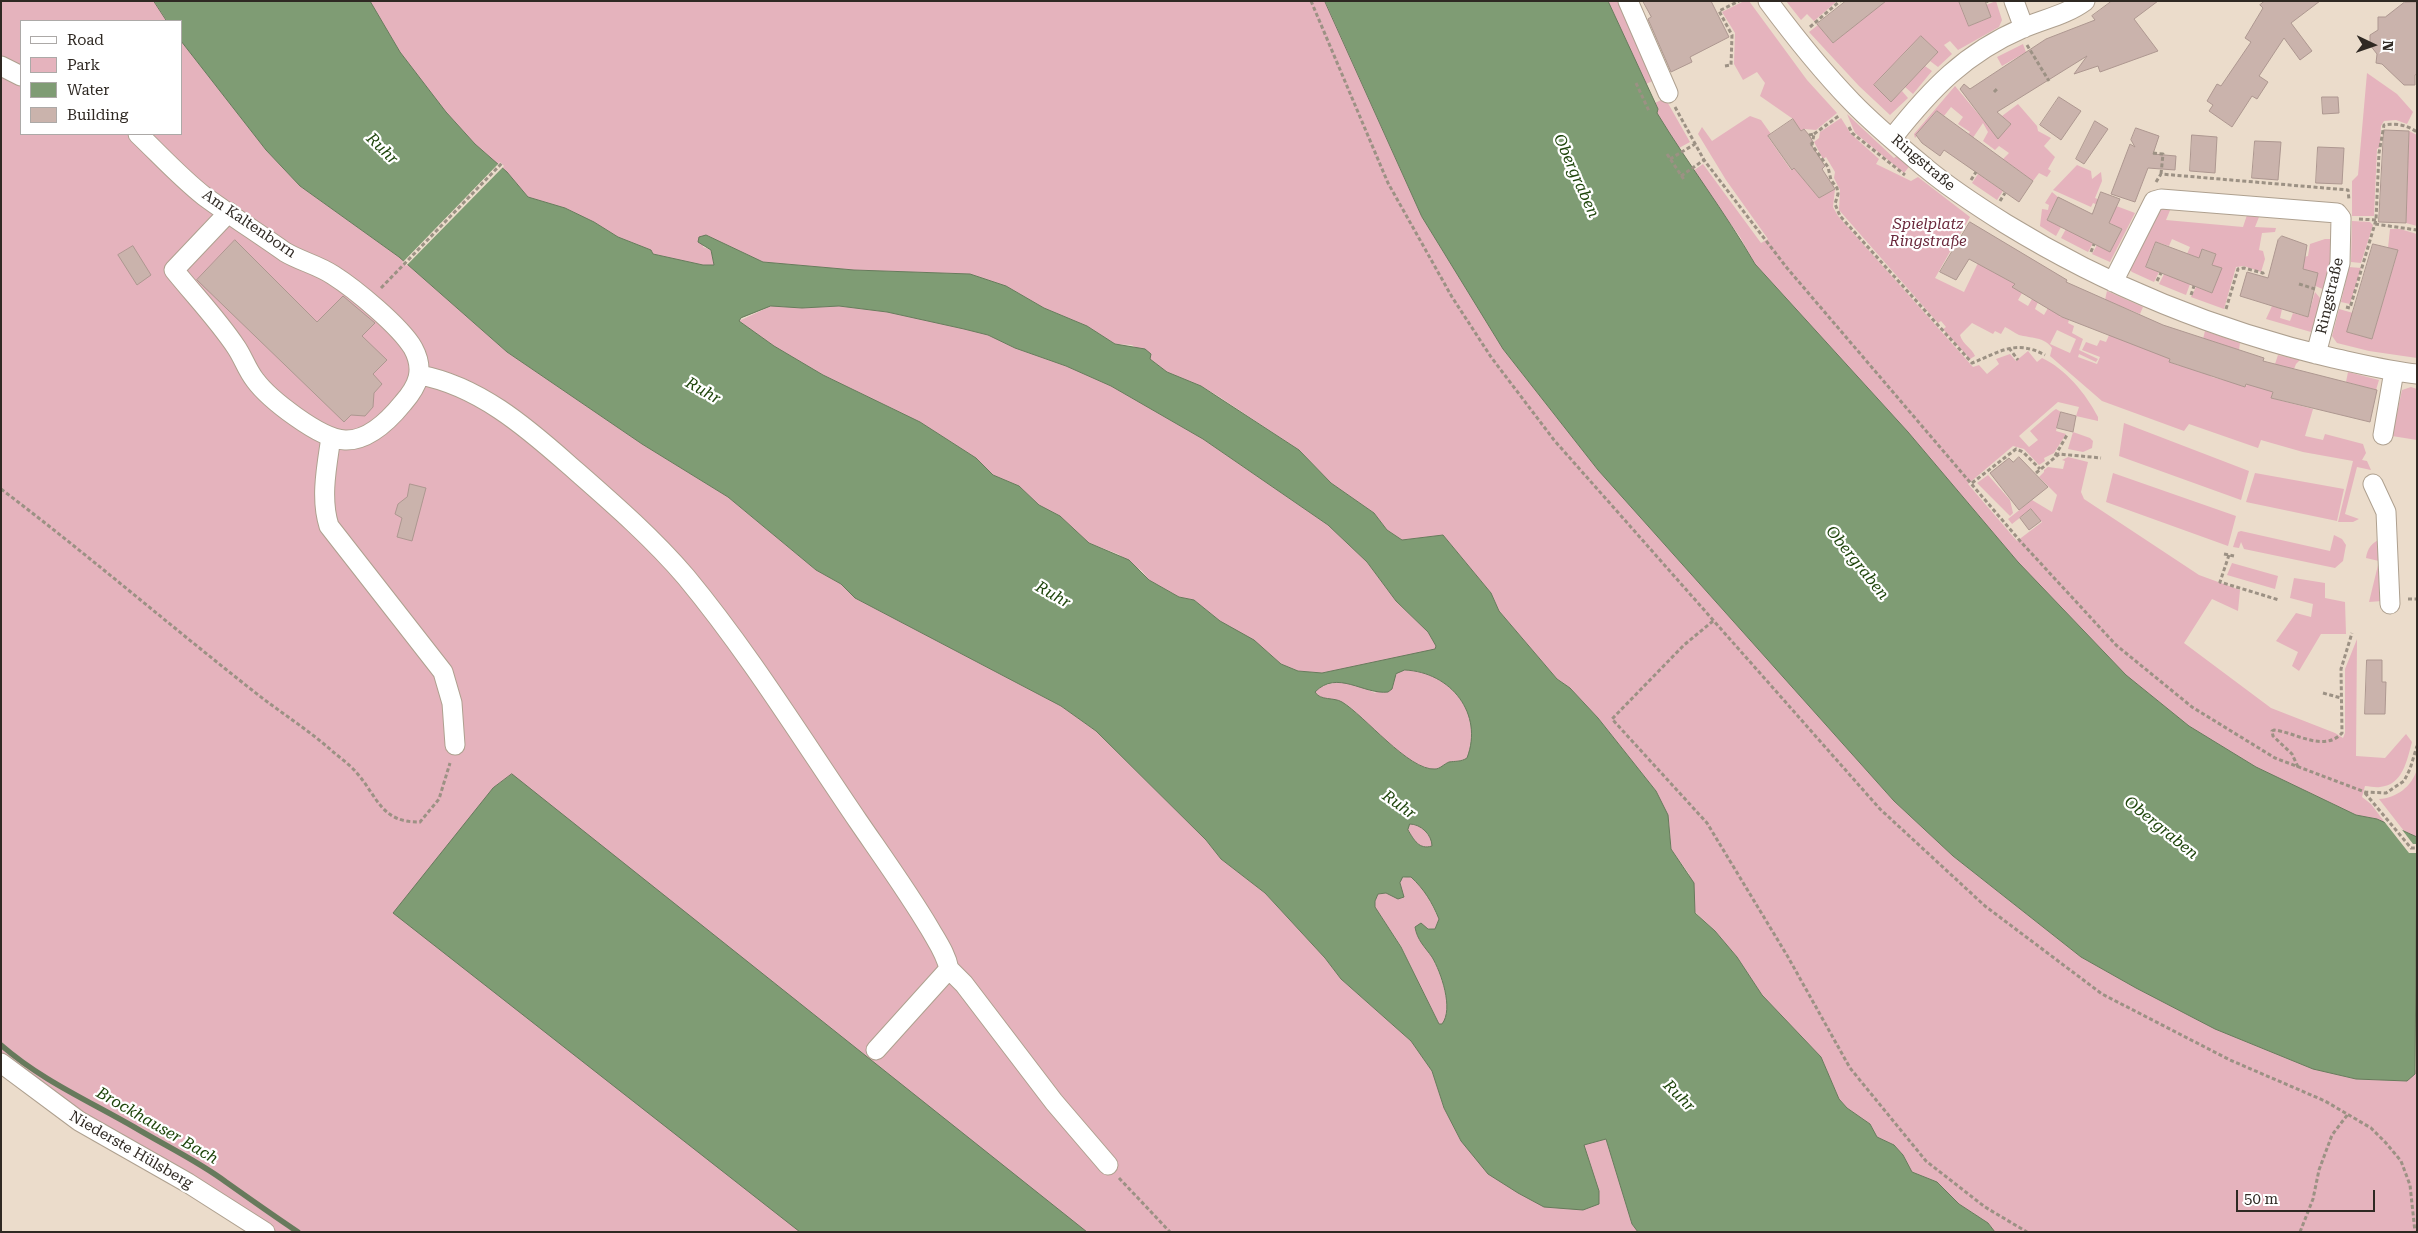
<!DOCTYPE html>
<html>
<head>
<meta charset="utf-8">
<style>
  body { margin:0 }
  #map { position:relative; width:2418px; height:1233px; overflow:hidden; background:#ebdccb; font-family:"Roboto Serif",serif }
  canvas { display:block }
  .frame { position:absolute; inset:0; border:2px solid #2f2923; pointer-events:none }
  .legend { position:absolute; left:20px; top:20px; width:162px; height:115px; box-sizing:border-box; background:#fff; border:1px solid #aca9a7; margin:0; padding:6px 9px; list-style:none; font-size:15px; color:#2f2923 }
  .legend li { display:flex; align-items:center; gap:10px; height:25px }
  .legend b { width:25px; border:1px solid #aca9a7 }
  .north { position:absolute; left:2348px; top:20px; width:50px; height:50px; -webkit-text-stroke:4px #fff; paint-order:stroke; rotate:93deg; font-size:14px; font-weight:700; line-height:20px; text-align:center; color:#2f2923 }
  .north::after { content:''; display:block; margin:auto; width:18px; height:22px; background:#2f2923; clip-path:polygon(50% 0,100% 100%,50% 72%,0 100%) }
  .scale { position:absolute; left:2236px; top:1190px; width:139px; height:22px; box-sizing:border-box; border:2px solid #2f2923; border-top:0; padding-left:6px; font-size:15px; line-height:18px; white-space:nowrap; color:#2f2923; -webkit-text-stroke:4px #fff; paint-order:stroke }
</style>
</head>
<body>
<div id="map">
<canvas width="2418" height="1233"></canvas>
<div class="frame"></div>
<ul class="legend">
<li><b style="height:6px;background:#fff"></b>Road</li>
<li><b style="height:14px;background:#e5b3bd"></b>Park</li>
<li><b style="height:14px;background:#7f9c74"></b>Water</li>
<li><b style="height:14px;background:#cab3ac"></b>Building</li>
</ul>
<div class="north">N</div>
<div class="scale">50 m</div>
</div>
<script>
const c = document.querySelector('canvas').getContext('2d');
c.lineJoin = 'round';
function fillPath(path, color) { c.fillStyle = color; c.fill(path, 'evenodd'); }
function strokePath(path, color, width, dash) { c.strokeStyle = color; c.lineWidth = width; c.lineCap = dash ? 'butt' : 'round'; c.setLineDash(dash || []); c.stroke(path); }
function label(font, color, halo, rows, align = 'center') {
  c.font = font + ' "Roboto Serif",serif'; c.lineWidth = 4.5; c.setLineDash([]); c.textBaseline = 'middle'; c.strokeStyle = halo; c.fillStyle = color; for (const [text, x, y, turn = 0] of rows) {
    c.save(); c.translate(x, y); c.rotate((+turn || 0) * Math.PI / 180); c.textAlign = isNaN(turn) ? turn : align; if (halo) c.strokeText(text, 0, 0); c.fillText(text, 0, 0); c.restore();
  }
}
const green = new Path2D(`
  M1 1H154L167 21H21V134H181V41L266 150 300 186 399 257 507 352 642 444 728 497 816 570 841 584 855 598 1061 706 1096 731 1206 840 1221 859 1265 893 1325 958 1341 979 1411 1041 1432 1071 1444 1108 1461 1141 1599 1191 1583 1145 1606 1139 1632 1224 1638 1232H265L1 1063Z
  M370 1H1325L1422 217 1503 349 1598 470 1894 801 1953 856 2081 957 2136 988 2215 1029 2313 1069 2356 1079 2407 1081 2417 1068V1232H1995L1988 1223 1959 1204 1937 1182 1912 1172 1903 1155 1894 1145 1877 1137 1870 1124 1847 1108 1839 1099 1821 1057 1762 995 1737 957 1715 931 1695 912 1689 874 1671 849 1669 824 1656 791 1598 718 1570 688 1557 679 1499 611 1491 593 1443 535 1402 540 1387 530 1374 513 1331 483 1299 450 1218 396 1201 386 1167 372 1132 345 1115 344 1087 326 1044 308 1006 286 970 274 854 270 763 262 706 235 703 247 711 250 714 265H703L653 254 651 250 618 237 594 222 565 208 528 197 507 172 475 144 446 112 400 52Z
  M1608 1H1622L1657 79 1646 84Z
  M1744 1H1749L1807 80 1837 113 1816 130 1804 129 1801 131 1793 119 1760 96 1765 83 1757 72 1743 80 1734 64 1735 33 1722 12Z
  M1786 1H1837L1814 21 1807 14 1801 20Z
  M1885 1H1959L1969 26 1991 17 1986 5 1996 1 2002 20 1999 27 1958 50 1950 41 1944 45 1952 54 1938 67 1930 61 1938 52 1921 36 1874 85 1891 101 1902 91 1908 98 1890 115 1859 86 1809 32 1818 25 1833 43Z
  M2023 44 2026 52 2002 66 1997 57Z
  M1925 66 1932 71 1913 94 1905 87Z
  M2367 73 2397 94 2413 112 2407 124 2396 120 2384 121 2381 126 2380 147 2377 149 2374 216H2352V181L2358 175Z
  M1955 86 1985 122 2004 132 2011 124 2002 116 2018 104 2037 126 2038 131 2051 138 2044 146 2055 157 2048 169 2051 171 2047 177 2039 173 2033 181 2003 159 2009 153 1999 146 1995 150 1983 141 1988 132 1983 123 1966 148 1961 143 1970 132 1958 124 1963 117 1951 107 1944 116 1937 111 1915 138 1914 134Z
  M1665 98 1690 142 1679 148 1657 113 1658 109 1655 103Z
  M1847 114 1894 158 1900 154 1912 163 1904 173 1855 133Z
  M1750 116 1761 120 1771 134 1768 137 1791 170 1794 168 1819 198 1835 189 1833 207 1838 216 1973 367 1979 365 1987 374 1999 364 1996 359 2010 354 2016 361 2028 351 2037 362 2042 358C2066 369 2086 394 2098 417V421L2076 416 2079 407 2058 402 2019 436 2029 447 2038 440 2030 431 2053 411 2056 409 2061 412 2056 431 2066 434 2054 453 2044 458 2045 461 2039 465 2024 449 2013 446 1968 484 2017 541 2042 522 2031 509 2012 524 2008 519 2032 500 2052 512 2057 495 2039 477 2044 472V470L2048 467 2063 469 2065 461 2062 460 2068 457 2088 462 2081 492 2084 499 2199 575 2240 590 2238 611 2212 599 2184 643 2271 708 2335 733 2343 738 2345 733V669L2357 639 2356 756 2385 758 2406 734 2412 742C2407 760 2403 785 2380 787 2375 788 2370 786 2365 786L2362 797 2371 804 2386 824 2377 819 2356 815 2256 767 2189 726 2126 675 2018 562 1908 432 1755 264 1740 237 1693 171 1703 164 1761 243 1768 239 1726 180 1698 134 1702 127 1712 141Z
  M1841 118 1851 134 1879 159 1876 164 1911 181 1918 177 1970 217 1935 278 1964 292 1978 263 2015 284 2013 287 2022 293 2018 300 2028 306 2032 299 2038 302 2035 309 2044 315 2048 308 2066 301 2059 316 2069 320 2068 323 2074 326 2072 333 2083 339 2079 350 2098 359 2096 362 2079 354 2078 357 2097 364 2100 357 2082 350 2086 342 2097 346 2100 340 2106 342 2110 333H2178L2169 362 2180 366 2181 363 2202 373 2203 370 2212 377 2224 380 2226 378 2244 387 2274 367 2278 355 2300 360 2296 364 2294 369 2279 366 2271 398 2313 409 2305 436 2323 440 2325 434 2363 444 2366 453 2362 460 2367 461 2371 470 2357 467 2345 514 2359 519 2353 522H2338L2353 461 2303 452 2261 440 2258 448 2189 424 2184 431 2102 401 2050 356 2052 348C2045 337 2030 338 2019 335 2015 333 2009 329 2005 327L2001 334 1995 331 1993 334 1972 323 1960 335C1963 345 1972 348 1975 356L1970 359 1943 329 1946 327 1941 321 1938 323 1839 210 1840 190 1834 178 1835 172 1826 157 1823 159 1814 142 1819 138 1820 132ZM2057 330 2076 339 2070 353 2050 344Z
  M2409 131 2417 135V226L2406 223Z
  M2077 165 2091 171 2092 179 2101 172 2102 181 2095 198 2135 213 2110 262 2092 254 2097 245 2110 252 2122 229 2100 218 2105 208 2093 203 2091 207 2053 190Z
  M1978 174 2003 191 1997 200 1972 183Z
  M2052 192 2058 197 2047 219 2061 227 2056 236 2040 226 2042 209 2048 210 2049 205 2045 203Z
  M2161 208H2171L2166 220 2243 227 2248 212H2261L2255 227 2276 228 2275 232 2262 233 2259 250 2263 251 2265 259 2261 272 2244 266 2236 267 2224 309 2191 297 2196 287 2212 293 2221 268 2212 265 2216 254 2203 249 2199 258 2187 254 2190 247 2172 239 2169 246 2156 242 2146 267 2159 272 2154 282 2132 272 2129 269Z
  M2352 221 2370 222 2373 225 2361 263 2351 262Z
  M2066 229 2093 243 2088 252 2061 238Z
  M2390 229H2400L2417 234V358L2369 351 2337 343 2332 336 2339 309 2353 313 2348 332 2372 339 2398 251 2388 248Z
  M2325 239H2330V270L2325 290 2301 280 2304 257 2308 256 2310 244Z
  M2349 267 2361 268 2350 304 2341 302Z
  M2164 274 2190 284 2186 295 2159 284Z
  M2107 291 2143 307 2140 314 2105 300Z
  M2315 292 2320 298V303L2311 332 2266 319 2272 306 2282 309 2280 318 2290 321 2293 313 2308 317Z
  M771 306 802 308 839 306 887 312 964 329 988 335 1015 348 1066 366 1111 386 1203 439 1328 525 1367 562 1396 601 1428 632 1436 646 1435 650 1322 673 1299 671 1281 664 1268 652 1220 621 1194 600 1179 597 1149 580 1142 571 1118 554 1089 543 1060 516 1039 505 1019 486 993 475 976 458 920 422 823 375 774 346 739 321Z
  M2205 331 2240 343 2239 350 2203 339Z
  M2348 372 2379 380 2376 390 2346 382Z
  M2411 387 2417 389V440L2392 436 2402 390Z
  M2124 423 2249 471 2241 500 2119 456Z
  M2073 432 2090 438 2093 441 2092 448 2083 452 2068 449Z
  M2113 473 2236 516 2228 546 2106 502Z
  M2255 473 2344 489 2337 521 2246 502Z
  M1988 475 2010 500 2013 513 2010 516 1977 483Z
  M2241 531 2330 551 2334 535 2342 539 2346 545 2343 561 2335 568 2244 549 2241 542 2239 548 2233 547 2238 532Z
  M2381 539 2382 601 2369 602 2379 561 2366 558C2367 549 2372 542 2381 539Z
  M2232 563 2278 576 2275 589 2227 575Z
  M2294 578 2325 583V598L2345 602 2346 634H2321L2299 671 2292 666 2298 652 2276 641 2296 613 2311 617 2313 604 2290 598Z
  M1405 670C1451 672 1484 714 1467 758 1461 762 1455 761 1449 762 1444 764 1440 769 1435 769 1410 771 1365 718 1346 704 1337 698 1320 701 1315 692 1331 676 1357 684 1375 693L1393 679 1398 672Z
  M2417 769V837L2404 831 2379 799C2396 798 2412 787 2417 769Z
  M1410 824 1421 826 1432 840V846C1419 850 1414 840 1408 830Z
  M1407 877H1411L1424 890 1439 919 1435 929 1415 927C1417 940 1426 947 1432 957 1440 972 1454 1009 1442 1024H1439L1401 946 1375 907V901L1378 894 1386 893 1401 898 1403 897 1400 883 1401 878Z`);
const water = new Path2D(`
  M154 1H370L400 52 446 112 475 144 507 172 528 197 565 208 594 222 618 237 651 250 653 254 703 265H714L711 250 698 242 699 237 706 235 763 262 854 270 970 274 1006 286 1044 308 1087 326 1115 344 1145 349 1151 354 1150 359 1167 372 1201 386 1299 450 1331 483 1374 513 1387 530 1402 540 1443 535 1491 593 1499 611 1557 679 1570 688 1598 718 1656 791 1668 815 1671 849 1694 883 1695 913 1715 931 1737 957 1762 995 1821 1057 1839 1099 1847 1108 1870 1124 1877 1137 1894 1145 1903 1155 1912 1172 1937 1182 1959 1204 1988 1223 1995 1232H1638L1632 1224 1606 1139 1584 1145 1599 1191V1204L1583 1210 1544 1207 1518 1193 1488 1174 1461 1141 1444 1108 1432 1071 1411 1041 1341 979 1325 958 1265 893 1221 859 1206 840 1096 731 1061 706 855 598 841 584 816 570 728 497 642 444 507 352 399 257 300 186 266 150 181 41V21H167ZM771 306 802 308 839 306 887 312 964 329 988 335 1015 348 1066 366 1111 386 1203 439 1328 525 1367 562 1396 601 1428 632 1436 646 1435 649 1322 673 1298 671 1281 664 1254 640 1220 621 1194 600 1179 597 1149 580 1129 560 1089 543 1060 516 1039 505 1019 486 993 475 976 458 920 422 823 375 774 346 739 321 741 318ZM1405 670C1451 672 1484 714 1467 758 1461 762 1455 761 1449 762 1444 764 1440 769 1435 769 1409 771 1364 715 1342 702 1334 697 1320 701 1315 692 1337 669 1364 695 1388 692L1392 689 1396 674ZM1410 824C1421 824 1432 835 1432 846 1419 850 1414 840 1408 830ZM1403 877H1411C1424 889 1432 902 1439 919L1435 929H1428L1421 923 1415 927C1417 940 1425 947 1432 957 1441 972 1454 1009 1442 1024H1439L1401 947 1375 907V901L1378 894 1386 893 1398 899 1404 897 1400 883Z
  M1325 1H1608L1658 109 1657 113C1688 164 1725 212 1755 264L1908 432 2018 562 2126 675 2189 726 2256 767 2356 815 2377 819 2417 837 2415 1074 2407 1081 2356 1079 2313 1069 2215 1029 2136 988 2081 957 1953 856 1894 801 1598 470 1503 349 1422 217Z
  M512 774 1087 1232H800L393 913 493 788Z`);
const pier = new Path2D(`
  M500 162 504 166 406 266 402 263Z
  M2383 820 2400 827 2413 844H2417V853H2409Z`);
const stream = new Path2D(`
  M1 1045C41 1080 89 1101 134 1127 164 1145 198 1161 226 1182 250 1199 274 1216 298 1232`);
const building = new Path2D(`
  M1643 1H1711L1729 37 1690 57 1692 62 1671 72 1648 19 1651 17Z
  M1846 1H1886L1833 43 1817 24Z
  M1959 1H1985L1991 17 1969 26Z
  M2112 1H2158L2134 19 2158 51 2100 72 2098 66 2074 74 2087 56 1997 112 2011 124 1998 139 1960 89 1964 84 1970 89 2046 39 2095 20 2092 16Z
  M2265 1H2320L2291 23 2312 51 2300 60 2284 38 2259 76 2268 82 2257 99 2252 96 2232 127 2209 111 2213 105 2207 101 2217 84 2221 86 2251 42 2245 38 2263 8 2260 5Z
  M2405 2H2417V74L2415 75V85H2404L2382 64 2376 63 2377 54 2370 45V35L2378 30V17H2385Z
  M1921 36 1938 52 1891 102 1874 85Z
  M2059 97 2081 111 2061 140 2040 125Z
  M2322 97H2338L2339 113 2323 114Z
  M1937 111 2033 181 2019 202 1944 150 1940 156 1922 143 1916 135Z
  M1793 119 1801 131 1804 129 1809 135 1813 142 1810 143 1825 166 1822 169 1835 189 1819 198 1794 168 1792 170 1768 136Z
  M2095 121 2108 129 2084 164 2076 159Z
  M2136 128 2159 136 2153 154 2176 156 2175 170 2148 168 2135 202 2111 194 2130 144 2135 147 2131 140Z
  M2384 130 2409 131 2406 223 2379 222Z
  M2192 135 2217 137 2215 173 2190 171Z
  M2255 141 2281 142 2278 180 2252 178Z
  M2318 147 2344 148 2342 184 2316 183Z
  M2101 192 2120 199 2109 223 2122 229 2110 252 2047 220 2058 197 2092 214Z
  M1970 222 2067 280 2066 282 2163 325 2264 358 2263 361 2377 390 2370 422 2271 398 2273 392 2246 384 2245 387 2169 362 2170 359 2062 317 2012 287 2015 284 1969 259 1956 280 1940 272Z
  M2282 236 2307 245 2303 269 2318 273 2308 317 2240 296 2247 272 2268 278 2278 240Z
  M235 240 317 322 343 296 375 323 362 336 387 360 373 374 382 384 374 393 373 407 365 416 351 415 344 422 197 280Z
  M2156 242 2199 258 2202 249 2216 254 2212 265 2222 268 2212 293 2146 267Z
  M2373 244 2398 250 2372 339 2347 332Z
  M133 246 151 275 137 285 118 255Z
  M2061 412 2076 416 2073 432 2057 428Z
  M2019 457 2048 487 2019 510 1990 473 2009 458 2013 462Z
  M410 484 426 488 412 541 397 537 402 518 395 514 398 504 407 497Z
  M2031 509 2041 521 2029 530 2020 518Z
  M2367 660H2382V682H2386L2385 714H2365Z`);
const path = new Path2D(`
  M1311 1 1388 183 1452 297 1491 357 1554 440 1880 809 1985 906 2102 994 2230 1060 2325 1101 2371 1128 2386 1143 2401 1161 2410 1185 2415 1232
  M1986 2 1988 1
  M1810 27 1840 1
  M2027 45 2049 81
  M1725 66 1731 65 1732 35 1719 11 1739 1
  M1636 83 1649 111
  M1994 92 1997 89
  M1675 107 1704 160 1787 268 2021 542 2116 645 2192 707 2275 758 2365 792 2386 793 2404 781 2410 769 2417 746
  M1849 127 1852 133 1905 175
  M1814 134 1840 115
  M1809 135 1814 134 1812 145 1828 167 1831 180 1837 188 1838 194 1835 204 1840 216 1972 363C2000 352 2015 339 2045 355
  M2153 153 2163 154 2161 174
  M1667 154 1685 181
  M1670 159 1695 144
  M1681 176 1704 160
  M1971 180 1976 172
  M2156 182 2161 174 2348 190 2349 200
  M2000 201 2005 193
  M2359 219 2376 220
  M2375 224 2417 230
  M2091 252 2094 244
  M2157 281 2161 273
  M2299 284 2315 289
  M381 288 503 162
  M2191 295 2194 286
  M2346 307 2350 308 2376 220 2379 153 2384 125C2396 123 2407 125 2417 132
  M2226 309 2238 269 2244 268 2263 273 2264 277
  M2009 348 2018 360
  M2055 456 2067 435
  M2036 473 2059 454 2101 458
  M1972 483 2016 449 2023 452 2040 469
  M1 489C87 554 168 624 252 690 278 711 306 728 331 750 339 757 349 764 356 772 378 797 381 823 420 822L439 799 450 763
  M2224 554 2234 556
  M2229 555 2220 582 2279 600
  M2408 599H2417
  M1713 621 1684 645 1612 719 1707 823 1788 957 1850 1068 1926 1161 1985 1207 2027 1232
  M2323 693 2341 698
  M2298 767 2292 754 2273 736 2272 731 2274 730C2295 732 2324 753 2342 733L2341 669 2352 633
  M2365 793 2411 848H2417
  M1119 1178 1170 1232
  M2300 1232 2313 1199 2319 1170 2332 1135 2348 1114`);
const minor = new Path2D(`
  M1628 1 1668 93
  M1768 1C1794 36 1821 70 1852 102 1874 125 1902 148 1927 169 1951 189 1979 207 2006 224 2107 286 2218 331 2333 358 2361 364 2388 371 2417 374
  M2014 1 2024 28
  M1 66 21 76
  M138 134C159 154 181 178 204 196 230 215 258 233 285 252 300 261 318 265 333 275 355 289 400 326 413 348 425 370 418 386 403 403 390 419 368 441 345 440 320 439 269 399 255 380 247 370 243 357 236 347 218 320 195 296 174 270L229 212
  M1893 137C1931 89 1965 53 2023 28 2044 19 2066 15 2085 1
  M2113 282 2154 201 2161 199 2337 213 2341 218 2340 263 2316 354
  M420 375C478 386 525 426 568 464 609 500 651 536 686 577 749 653 802 739 858 821 882 856 908 892 930 929 938 943 946 954 949 969L876 1050
  M2383 435 2394 371
  M331 437C327 465 320 498 329 526L443 672 452 703 455 745
  M2373 484 2386 512 2390 604
  M949 969 964 984 1054 1102 1108 1165
  M1 1063 79 1121 188 1183 265 1232`);
const streetNames = [
  ["Ringstraße",1923,163,40],
  ["Am Kaltenborn",249,224,34],
  ["Ringstraße",2330,296,-77],
  ["Niederste Hülsberg",131,1150,30]
];
const parkNames = [
  ["Spielplatz",1928,225],
  ["Ringstraße",1928,242]
];
const waterNames = [
  ["Ruhr",382,149,44],
  ["Obergraben",1576,176,66],
  ["Ruhr",703,391,30],
  ["Obergraben",1857,563,51],
  ["Ruhr",1053,595,30],
  ["Ruhr",1399,805,36],
  ["Obergraben",2161,828,39],
  ["Ruhr",1679,1096,45],
  ["Brockhauser Bach",157,1126,30]
];
fillPath(green, '#e5b3bd');
fillPath(water, '#7f9c74');
strokePath(water, '#677a5c', 1);
fillPath(pier, '#ebdccb');
strokePath(stream, '#677a5c', 5.5);
fillPath(building, '#cab3ac');
strokePath(building, '#ad9790', 1);
strokePath(minor, '#aea08f', 21);
strokePath(path, '#9c9184', 3, [4, 2.5]);
strokePath(minor, '#fff', 19);
label('15px', '#2f2923', '#fff', streetNames);
label('italic 15px', '#69273a', '#fff', parkNames);
label('italic 16px', '#1e450b', '#fff', waterNames);
</script>
</body>
</html>
